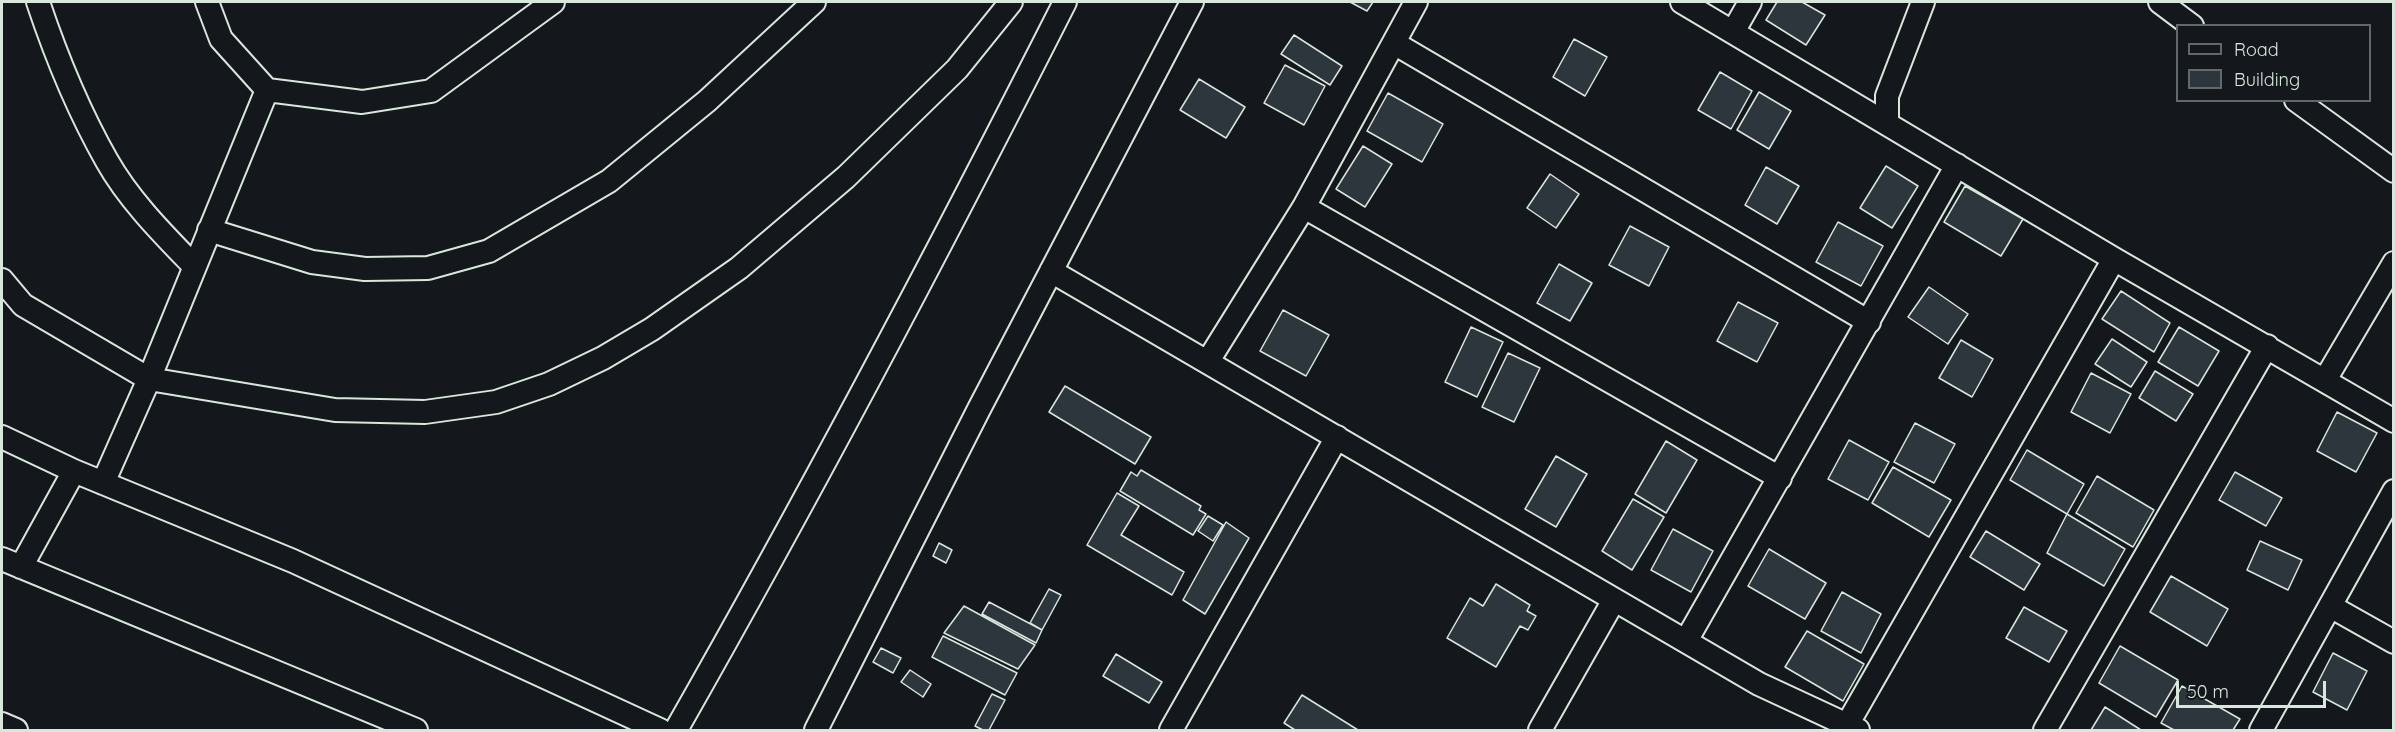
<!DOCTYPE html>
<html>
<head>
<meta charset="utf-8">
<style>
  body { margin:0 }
  #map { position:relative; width:2395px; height:732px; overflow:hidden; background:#14181c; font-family:Quicksand,sans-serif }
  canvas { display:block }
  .frame { position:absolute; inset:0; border:3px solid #d8e6dc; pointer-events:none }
  .legend { position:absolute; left:2176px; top:24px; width:195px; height:78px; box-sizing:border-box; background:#14181c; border:2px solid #626a69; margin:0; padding:8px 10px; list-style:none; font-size:18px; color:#d8e6dc }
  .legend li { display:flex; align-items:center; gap:12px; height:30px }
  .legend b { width:30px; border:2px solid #626a69 }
  .scale { position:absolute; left:2176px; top:681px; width:150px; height:27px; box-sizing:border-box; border:3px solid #d8e6dc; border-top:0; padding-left:8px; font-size:18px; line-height:21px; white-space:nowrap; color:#d8e6dc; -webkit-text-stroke:4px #14181c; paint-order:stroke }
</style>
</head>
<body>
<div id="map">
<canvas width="2395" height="732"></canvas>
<div class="frame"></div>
<ul class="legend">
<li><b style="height:8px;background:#14181c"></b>Road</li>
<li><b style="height:16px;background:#2c363c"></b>Building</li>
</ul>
<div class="scale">50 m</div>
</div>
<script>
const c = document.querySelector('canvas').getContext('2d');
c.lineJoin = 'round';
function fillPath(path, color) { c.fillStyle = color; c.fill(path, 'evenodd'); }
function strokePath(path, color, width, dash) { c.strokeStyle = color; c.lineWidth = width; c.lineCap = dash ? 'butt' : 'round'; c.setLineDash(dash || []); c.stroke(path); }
const building = new Path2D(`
  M1350 2H1373L1367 11Z
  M1777 2H1802L1825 15 1806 45 1766 20Z
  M1294 35 1342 66 1330 85 1281 54Z
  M1574 39 1607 57 1585 96 1553 77Z
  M1285 65 1325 86 1304 125 1264 103Z
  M1720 72 1752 91 1731 129 1698 110Z
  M1199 79 1245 107 1226 138 1180 110Z
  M1759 92 1791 111 1769 149 1737 130Z
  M1388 93 1443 124 1422 162 1367 131Z
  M1363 146 1392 164 1365 207 1336 189Z
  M1886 166 1918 186 1892 228 1860 208Z
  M1766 167 1799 186 1777 224 1745 205Z
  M1550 174 1579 194 1556 228 1527 208Z
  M1965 186 2023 219 2001 256 1944 222Z
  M1838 222 1883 246 1861 286 1816 262Z
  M1630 226 1669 247 1649 286 1609 265Z
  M1559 264 1592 283 1570 321 1537 303Z
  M1929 287 1968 314 1948 344 1908 317Z
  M2121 291 2170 323 2154 352 2102 319Z
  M1738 302 1778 323 1757 362 1717 341Z
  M1283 310 1329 335 1306 376 1260 351Z
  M1471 327 1503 342 1477 397 1445 382Z
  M2179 327 2219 351 2198 386 2158 362Z
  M2112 339 2147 362 2131 387 2095 364Z
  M1961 340 1993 359 1972 397 1939 378Z
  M1508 353 1540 368 1514 422 1482 407Z
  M2155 371 2193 394 2176 421 2139 398Z
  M2091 373 2131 394 2110 433 2071 412Z
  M1065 386 1151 437 1135 464 1049 412Z
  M2337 412 2377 433 2356 472 2317 451Z
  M1915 423 1955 444 1934 483 1894 462Z
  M1849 440 1889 462 1868 500 1828 479Z
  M1666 441 1697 460 1666 513 1635 494Z
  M2027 450 2084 484 2067 514 2010 480Z
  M1556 456 1587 474 1556 527 1525 509Z
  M1893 467 1951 500 1929 537 1872 503Z
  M1141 470 1201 506 1199 510 1206 514 1193 535 1120 491 1131 472 1137 476Z
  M2235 472 2282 498 2266 526 2219 500Z
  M2097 476 2154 510 2133 547 2076 513Z
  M1117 493 1139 506 1121 535 1184 572 1172 595 1087 545Z
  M1633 499 1664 517 1632 570 1602 551Z
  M2067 514 2125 549 2104 586 2047 553Z
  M1208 516 1223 525 1213 541 1198 531Z
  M1226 522 1249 538 1205 614 1183 600Z
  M1673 529 1713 551 1691 592 1651 570Z
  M1986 531 2040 564 2024 590 1970 557Z
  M2260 541 2302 560 2288 590 2247 570Z
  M939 543 952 550 946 563 933 556Z
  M1769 549 1826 583 1805 619 1748 586Z
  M2171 576 2228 609 2207 646 2150 612Z
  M1496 584 1530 605 1527 611 1536 616 1528 630 1520 626 1496 667 1447 638 1470 598 1483 606Z
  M1049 589 1061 595 1042 630 1030 623Z
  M1842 592 1881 614 1861 653 1821 631Z
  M989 602 1042 630 1036 643 982 614Z
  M964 606 1035 645 1018 669 944 633Z
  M2024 607 2067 631 2049 662 2006 638Z
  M1807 631 1864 664 1843 701 1785 667Z
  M943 636 1017 673 1005 695 932 657Z
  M2120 646 2178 680 2156 717 2099 683Z
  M881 648 901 658 893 673 873 662Z
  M2333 653 2367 671 2347 710 2313 692Z
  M1116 654 1162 682 1149 703 1103 676Z
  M910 670 931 684 923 697 901 682Z
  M2182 686 2240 719 2233 730H2174L2161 723Z
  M992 694 1005 700 989 730H983L975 726Z
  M1302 695 1358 730H1295L1284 723Z
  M2105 707 2141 730H2091Z`);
const minor = new Path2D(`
  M38 2C56 56 78 110 107 161 129 200 163 234 194 266
  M207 2 221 39 267 90 362 102 431 91 553 2
  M1682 2 2114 259 2394 421
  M2160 2 2192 26
  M1733 32 1750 2
  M1394 43 1869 322
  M2296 100 2394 171
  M1887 123V96L1923 2
  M1304 207 1780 478
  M209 230 312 262 365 269 428 268 489 251 609 181 707 101 814 2
  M1051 271 1759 684 1858 730
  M2 280 23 305 149 379 335 410 425 412 496 402 549 384 603 358 652 329 739 268 846 177 957 69 1011 2
  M1208 361 1304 207 1416 2
  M2325 380 2394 263
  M2 437 74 471 293 561 660 730
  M103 483 149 379 267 90
  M2 559 416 730
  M21 567 74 471
  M2330 606 2394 642
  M1686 641 1957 165
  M2 724 16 730
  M1847 725 2114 259
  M676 730C812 491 941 247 1065 2
  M816 730 979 409 1192 2
  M1171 730 1337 437
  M1540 730 1614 600
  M2045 730 2267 346
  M2261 730 2394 491`);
fillPath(building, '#2c363c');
strokePath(building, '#d8e6dc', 1.5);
strokePath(minor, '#d8e6dc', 26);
strokePath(minor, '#14181c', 22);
</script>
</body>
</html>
